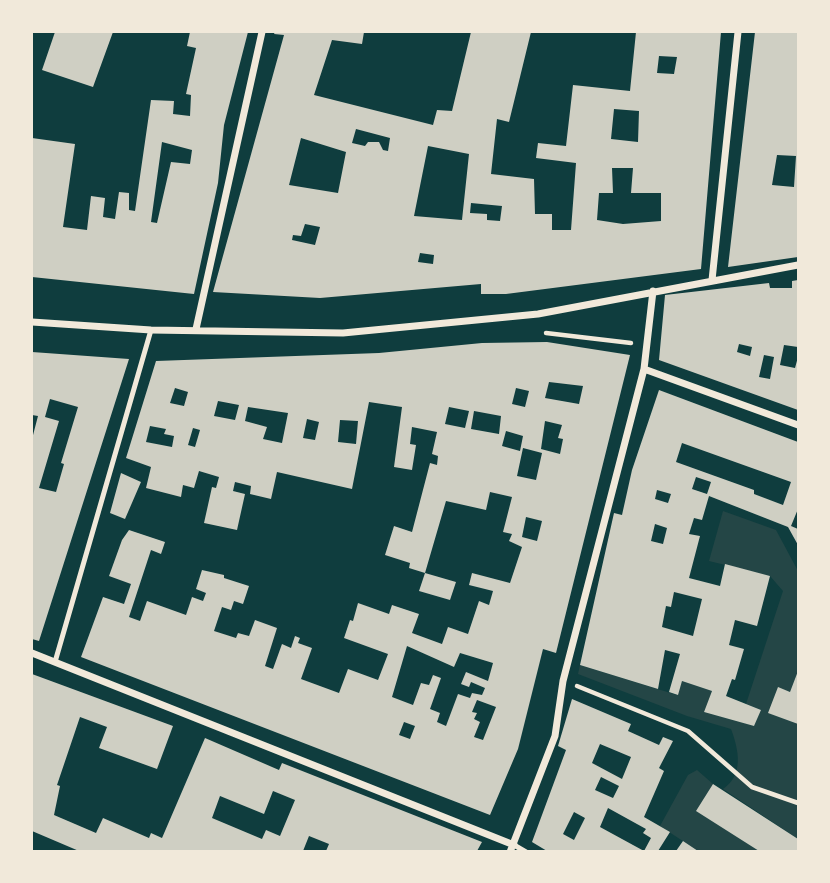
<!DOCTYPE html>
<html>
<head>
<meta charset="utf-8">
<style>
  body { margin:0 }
  #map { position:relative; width:830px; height:883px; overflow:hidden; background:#0f3d3e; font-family:"Fira Sans",sans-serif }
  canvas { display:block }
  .frame { position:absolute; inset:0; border:33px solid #f1e9da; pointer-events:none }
</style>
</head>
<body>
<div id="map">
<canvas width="830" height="883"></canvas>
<div class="frame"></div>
</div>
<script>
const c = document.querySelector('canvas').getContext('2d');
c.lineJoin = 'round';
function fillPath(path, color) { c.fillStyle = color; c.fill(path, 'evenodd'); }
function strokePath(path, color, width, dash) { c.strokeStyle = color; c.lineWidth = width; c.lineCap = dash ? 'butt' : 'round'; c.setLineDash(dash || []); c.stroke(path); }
const green = new Path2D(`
  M723 511 776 530 798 571V671L790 692 778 688 769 713 798 724V839L723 789C744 775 739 750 731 729L687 716 578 674 580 665 677 695 682 681 712 691 704 712 754 726 761 710 746 704 783 591 770 576 709 561Z
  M697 770 713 784 697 811 759 851H698L660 826 688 775Z`);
const building = new Path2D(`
  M55 32H113L93 87 42 70Z
  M190 32H248L224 125 218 183 194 294 32 277V138L75 144 63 227 87 230 91 196 105 198 103 217 115 219 119 192 129 193V210L135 211 151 100 174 101 173 114 190 116 191 95 186 94 196 48 187 46ZM162 142 192 150 190 164 171 162 157 223 151 222Z
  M275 32H364L362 44 332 40 314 95 433 125 437 110 452 111 471 32H531L509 122 497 119 491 174 534 179 535 214H552V230H571L576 163 536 158 538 143 566 146 573 85 630 91 636 32H721L701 269 506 294H481V284L320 298 213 292 284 35 274 34ZM659 56 677 57 674 74 657 73ZM614 109 639 111 638 142 611 139ZM356 129 390 138 388 151 383 150 379 142H368L365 146 352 143ZM301 138 346 152 338 193 289 185ZM428 146 469 154 462 220 414 216ZM612 168H633L631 193H661V221L623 224 597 220 599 193H613ZM471 203 502 206 500 221 487 220V214L470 213ZM305 224 320 227 315 245 292 240 293 235 301 236ZM420 253 434 255 433 264 418 262Z
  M755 32H798V257L728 267ZM777 155 796 156 794 187 772 185Z
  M798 280V347L784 345 780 365 795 368 798 357V410L659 360 665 295 769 283 770 288H792V281ZM739 344 752 347 750 356 737 352ZM764 355 774 357 770 379 759 377Z
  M547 342 630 355 556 653 543 649 518 749 490 815 81 657 103 597 124 604 131 584 109 576 122 540 129 530 165 542 161 554 151 550 129 617 140 621 147 601 186 615 192 597 203 601 206 593 196 589 202 570 224 575V578L249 586 243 604 234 601 231 610 222 607 214 631 236 638 238 633 249 636 255 620 277 628 265 666 273 669 282 644 291 648 295 636 300 638 298 643 312 648 301 679 339 693 348 669 378 680 388 654 344 638 350 620 353 621 358 603 389 614 392 605 419 614 412 633 442 644 448 627 468 634 479 601 489 605 493 591 469 585 472 573 510 583 522 547 509 541 512 534 503 532 512 497 490 492 486 510 446 501 425 573 456 582 450 600 419 591 425 573 409 568 410 563 385 555 394 526 412 532 430 463 437 465 438 456 432 454 437 432 412 427 410 444 416 445 412 470 394 467 402 407 369 402 352 489 277 472 271 499 250 494 251 486 235 482 233 491 245 494 237 530 204 523 212 487 216 488 219 477 199 471 194 488 183 485 181 497 146 488 151 467 126 458 156 361 379 353 482 343ZM549 382 583 386 579 404 545 398ZM175 388 188 392 184 406 170 403ZM516 388 529 391 525 407 512 404ZM218 401 239 405 235 420 214 416ZM248 407 288 413 282 443 263 439 267 427 245 421ZM449 407 469 411 465 428 445 424ZM474 411 501 416 499 434 471 429ZM307 419 319 422 315 440 303 438ZM340 420 358 421 356 444 338 442ZM545 421 562 425 558 438 563 439 560 454 541 449ZM150 426 166 429 164 434 174 436 172 447 146 442ZM193 428 200 430 195 447 188 445ZM506 431 523 436 520 451 502 446ZM523 448 542 453 536 480 517 476ZM526 517 542 521 537 541 522 537ZM407 646 454 667 460 653 493 663 488 681 466 672 461 684 469 687 471 682 485 688 482 695 472 693 470 698 458 694 446 726 437 722 440 713 430 709 441 678 433 675 429 685 421 683 413 705 392 697ZM477 700 496 707 483 740 474 737 480 722 474 719 477 713 472 712ZM404 722 415 726 410 739 399 735Z
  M32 352 129 359 39 641 32 639V439L38 416 32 415ZM50 399 78 407 61 463 64 464 56 492 39 488 59 421 45 417Z
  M659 390 798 442V509L791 526 798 529V545L788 527 709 496 702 520 694 518 689 534 700 536 689 578 720 586 725 564 770 576 757 626 735 620 729 645 744 649 735 680 732 679 726 696 761 710 754 726 704 712 712 691 682 681 678 695 669 692 680 654 665 650 658 689 580 665 614 513 622 515 632 470ZM682 443 791 482 783 505 754 494V490L676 462ZM696 477 711 482 707 494 692 489ZM657 490 671 494 668 503 655 499ZM655 524 667 528 663 544 651 541ZM674 592 702 599 693 636 662 627 666 606 671 607Z
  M121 473 141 482 125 519 110 513Z
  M798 671V724L768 713 778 687 790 692Z
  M32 674 173 726 157 769 99 748 107 727 80 717 57 785 60 786 54 815 96 833 103 818 149 838 151 833 162 838 205 738 279 770 282 763 482 842 477 851H326L329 844 309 836 303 851H79L32 831ZM273 791 295 800 280 836 266 830 262 839 212 818 220 796 264 814Z
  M572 699 631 724 628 731 659 745 663 737 673 741 659 768 664 771 644 817 670 832 658 851H547L532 842 566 750 558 746ZM600 744 631 757 622 779 592 763ZM601 777 619 786 613 798 595 790ZM608 808 646 829 643 833 651 838 644 851 600 827ZM574 812 585 818 574 840 563 834Z
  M713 784 798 839V851H759L696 811Z
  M683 841 698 851H676Z`);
const path = new Path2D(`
  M546 333 631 343
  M577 686 688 731 752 787 798 803`);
const service = new Path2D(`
  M55 662 151 330
  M514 845 526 852`);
const minor = new Path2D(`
  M712 280 738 32
  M653 291 644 369 798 425
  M32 322 151 330 343 333 538 314 798 265
  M196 329 262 32
  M32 653 514 845
  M510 852 555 736 563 681 644 369`);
fillPath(green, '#244646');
fillPath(building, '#cfcfc3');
strokePath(path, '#f1e9da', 4.5);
strokePath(service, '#f1e9da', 5);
strokePath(minor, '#f1e9da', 7);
</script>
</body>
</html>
